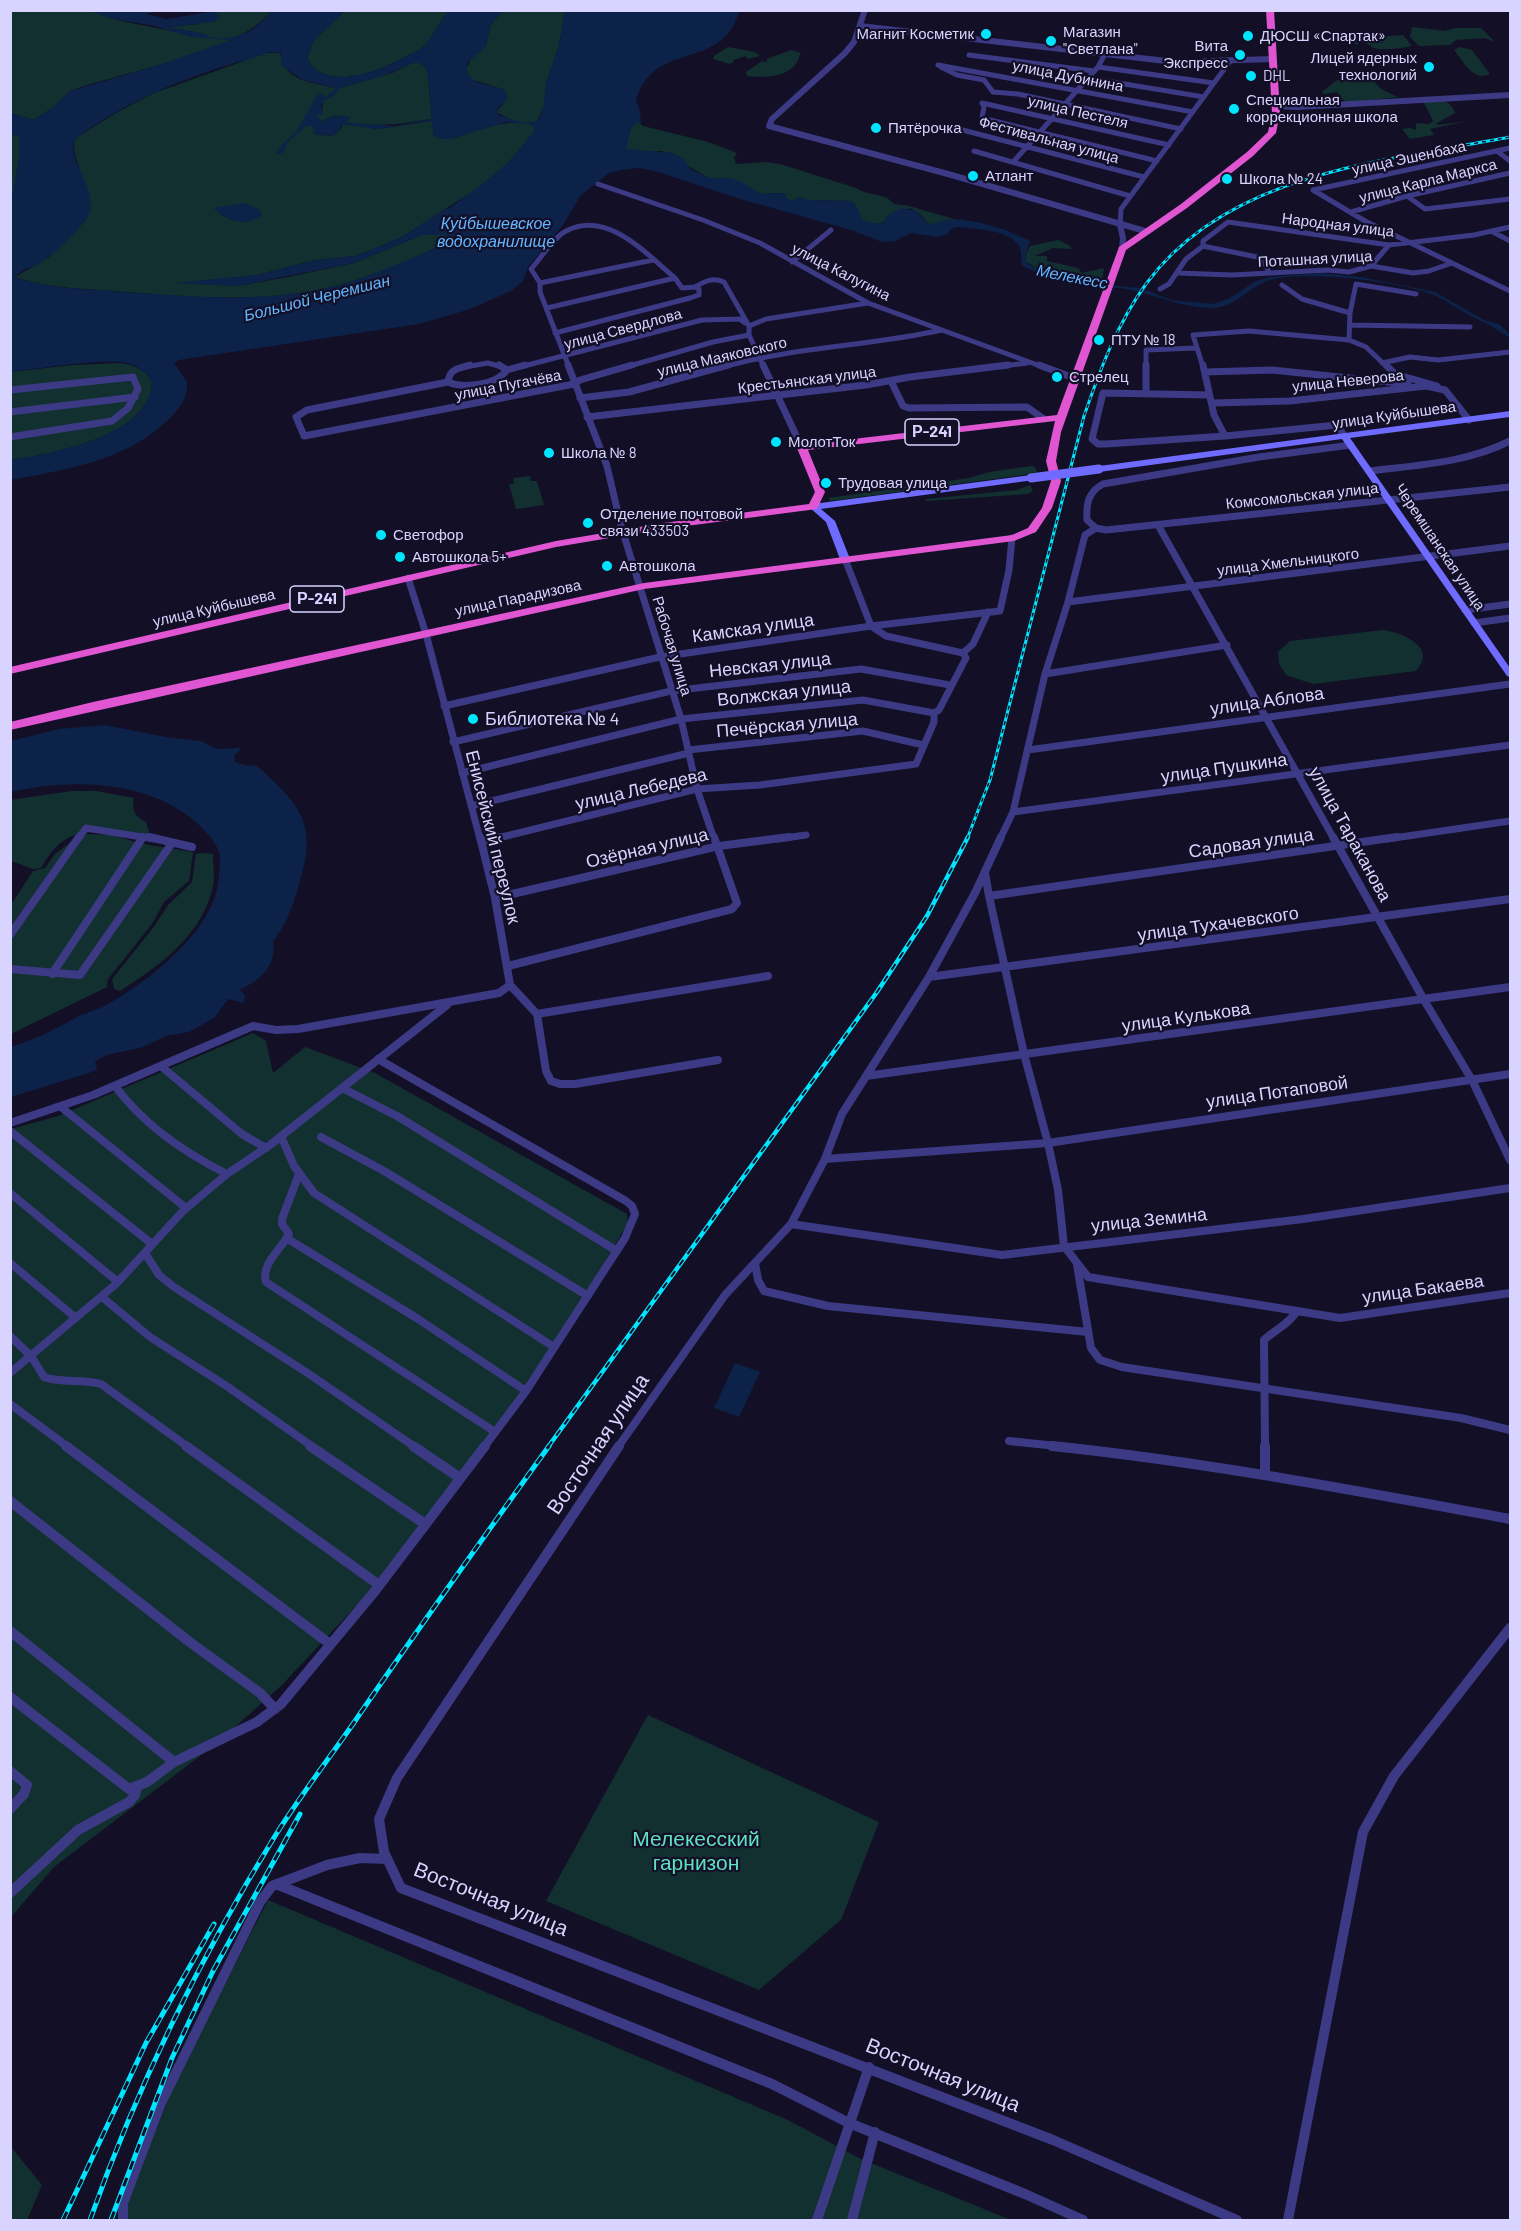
<!DOCTYPE html>
<html>
<head>
<meta charset="utf-8">
<style>
  body { margin:0 }
  #map { position:relative; width:1521px; height:2231px; overflow:hidden; background:#130f26; font-family:Barlow,sans-serif }
  canvas { display:block }
  .frame { position:absolute; inset:0; border:12px solid #d9d4ff; pointer-events:none }
</style>
</head>
<body>
<div id="map">
<canvas width="1521" height="2231"></canvas>
<div class="frame"></div>
</div>
<script>
const c = document.querySelector('canvas').getContext('2d');
c.lineJoin = 'round';
function fillPath(path, color) { c.fillStyle = color; c.fill(path, 'evenodd'); }
function strokePath(path, color, width, dash) { c.strokeStyle = color; c.lineWidth = width; c.lineCap = dash ? 'butt' : 'round'; c.setLineDash(dash || []); c.stroke(path); }
function label(font, color, halo, rows, align = 'center') {
  c.font = font + ' Barlow,sans-serif'; c.lineWidth = 4.5; c.setLineDash([]); c.textBaseline = 'middle'; c.strokeStyle = halo; c.fillStyle = color; for (const [text, x, y, turn = 0] of rows) {
    c.save(); c.translate(x, y); c.rotate((+turn || 0) * Math.PI / 180); c.textAlign = isNaN(turn) ? turn : align; if (halo) c.strokeText(text, 0, 0); c.fillText(text, 0, 0); c.restore();
  }
}
const green = new Path2D(`
  M503 10 565 11 559 46 546 83 544 106 537 122H525L534 126V132L507 164 478 188 400 238 356 256 315 260 257 275 181 283 237 286 288 277 354 263 422 235H446L450 241C419 256 386 271 353 281 281 304 202 298 127 292 90 289 50 289 15 277L49 257 88 215C94 188 67 154 76 138L116 113 154 93 266 53H280C284 81 312 83 337 88L325 98 324 96 296 132 283 144 306 126H312L315 134 333 136 341 128 343 124 378 129 432 121 434 136 451 139 487 126 516 122 496 112 505 102V90L470 79 466 69 472 57 486 46 490 26ZM250 206 260 210 261 216C246 225 227 222 215 209Z
  M11 11H90L121 21 207 38 203 34 167 27 199 24 220 16 212 11H271C244 51 118 73 70 91L54 107 33 120 11 113Z
  M345 11H449C439 20 435 35 425 45 418 52 409 54 401 59 376 72 326 92 307 59L314 40Z
  M1412 27 1445 31 1455 28H1481L1495 42 1485 38 1456 40 1450 45 1419 46 1410 37Z
  M1403 35 1412 46C1402 48 1384 51 1374 48 1368 45 1367 42 1360 42L1357 45 1352 42 1364 38Z
  M728 47 755 52 760 56 747 59 746 56 733 60 734 62 730 64 713 59 714 56Z
  M1460 47 1472 50 1490 74C1473 82 1464 62 1454 50Z
  M791 50 801 53C799 56 799 59 797 62 788 78 762 78 747 76L746 72 762 61 767 62V59Z
  M412 63H420L425 67 428 75 432 119C400 124 383 127 350 123L346 121 351 118C336 115 335 114 322 122L315 115 322 113 323 101 333 96 339 88 392 73Z
  M1361 73 1364 74V78L1373 80 1381 89 1398 97 1351 102 1344 101 1337 92 1323 94 1322 92 1336 81Z
  M1423 101C1436 101 1450 97 1455 113L1437 123V125L1468 121 1430 129 1434 135 1410 139 1402 129 1410 128 1416 130V123L1429 124 1433 121Z
  M637 121 643 126 708 142 737 153 734 158 736 164 766 162 780 164 856 188C869 197 885 192 894 204L909 206 958 220C947 219 939 225 928 224L920 214 910 208C899 214 871 234 860 218 856 212 857 206 851 201L807 200 799 197 792 201 786 198 785 193 761 194 729 178H709L662 151 644 152 625 149 631 128Z
  M11 133 19 137V159L11 208Z
  M1058 240 1069 245 1072 249 1053 248 1035 256H1047V261L1078 268 1082 273 1104 268 1101 284 1039 269 1026 262 1025 256 1030 246Z
  M119 363C133 364 146 370 152 382 151 436 51 454 11 460V372L72 365Z
  M1031 466H1034L1038 473 831 501 828 498 969 478 989 472Z
  M530 476 531 481H537L544 505 516 509 509 484 517 483H514L513 478Z
  M1030 485 1033 491 1028 494 926 501V499L1017 490Z
  M1383 630C1403 633 1438 647 1416 671L1313 684 1286 675 1279 664 1278 652 1290 641Z
  M72 791H96L134 798C132 811 134 815 146 822L149 832 139 842C130 835 119 833 107 832 72 831 59 837 41 868L33 869 11 861 10 800Z
  M81 834 114 835 138 843 193 852 189 881 164 902 152 924 108 979 107 987 11 1034V905L33 871 45 868 55 854Z
  M202 853 213 854C213 864 215 876 213 886 203 935 159 966 120 991L114 989 112 979 153 928 168 905 192 882 196 854Z
  M253 1033 266 1041 273 1073 305 1047 375 1073 627 1214 628 1223 581 1302 502 1419 372 1589 282 1685 217 1743 54 1867 11 1917V1129L58 1116Z
  M648 1715 879 1822 841 1920 759 1990 546 1901Z
  M268 1900 788 2120 861 2159 1011 2220H127L124 2211 177 2077Z
  M11 2147 42 2185 27 2220H11Z`);
const water = new Path2D(`
  M90 11H159L146 14 167 19 215 11 220 17 214 22 168 27 205 34C209 38 212 38 218 38 240 39 259 29 271 11H345L314 40 307 59C326 92 376 72 401 59 409 54 418 52 425 45 435 35 439 20 449 11H503L490 26 486 46 467 63V74L477 82 505 90 507 100 497 109 498 115 521 122H535L539 120 544 106 546 83 559 46 565 11H740C736 19 733 28 727 35 697 65 652 49 636 100L640 111 641 124 637 122 631 128 626 149 673 153 686 161 690 169 709 178H729L740 181 761 194 785 193 786 198 792 201 799 197 807 200 851 201C868 216 851 224 884 223L886 216 901 208 916 211 928 224C937 224 943 219 952 219 978 220 1007 229 1030 241L1025 256 1026 262 1031 266 1096 284 1141 288 1171 300 1213 304 1230 298 1256 281 1270 277 1321 273 1361 277 1435 292 1484 320 1499 324 1510 334V338C1496 328 1482 322 1467 314 1457 308 1446 301 1436 296 1402 281 1306 270 1270 280 1249 286 1236 307 1214 308 1181 308 1157 295 1126 289 1118 287 1108 288 1099 287 1086 285 1029 273 1022 265 1021 260 1022 251 1019 246 1009 229 974 229 956 227L951 229 948 234 937 237 911 233 895 241 882 242 851 230 740 199 655 171 638 168 621 170 609 173 581 195 563 225 528 267 523 281 511 291 493 299 467 310 419 324 179 360 174 363 187 382C188 398 180 408 169 419 127 461 67 469 11 480V460C51 454 151 436 152 382 149 375 139 367 131 364 108 357 37 369 11 372L10 208 19 159V137L11 133V113L33 120 54 107 70 91 156 66 231 40 190 37 155 26 112 19ZM272 52 281 53V65L303 80 336 88 325 98 323 94 320 93 316 97 296 132 283 144 276 154 283 153 288 142 306 126H312L315 134 333 136 343 124 378 129 432 121 434 136 441 139H451L506 122 531 124 534 126V132L507 164 485 182 451 207 441 211 400 238 356 256 315 260 257 275 174 283 237 286 354 263 422 235H446L449 241C434 250 417 256 400 263 385 269 369 276 353 281 279 305 199 297 123 292 88 289 48 289 15 277 20 270 34 266 43 261 54 254 84 226 89 214 99 189 64 158 76 138 127 101 189 75 250 59 257 57 264 53 272 52ZM412 63H420L425 67 428 75 432 119 395 126 350 123 347 121 351 118C338 115 334 115 322 122L316 115H323L321 107 323 101 333 96 340 88 385 75Z
  M245 203 260 210 261 216C247 227 226 221 214 208Z
  M105 725 166 737 201 741 217 749 240 748V750L234 756 235 762 248 766 256 765C302 806 319 825 298 888 292 908 286 925 273 941 277 967 260 980 240 990L245 996 244 1003 228 999 214 1018 189 1032 166 1036 143 1047 107 1055 95 1061 97 1069 89 1073 11 1097V1047C36 1039 54 1030 77 1017 88 1012 100 1009 110 1003 150 980 211 932 218 884 219 876 221 860 219 852 216 842 204 830 197 823 148 780 72 778 11 792V741L59 729Z
  M735 1363 760 1372 739 1417 714 1408Z`);
const minorFar3 = new Path2D(`
  M969 55 1094 71
  M938 65 1193 112
  M941 67 957 75 984 80 993 92
  M1098 67 1214 83
  M1088 78 1204 97
  M993 92 1018 94 1181 129
  M982 103 984 107 982 118 1157 161
  M982 103 1169 145
  M947 126 1144 177
  M974 151 1130 196
  M1497 151 1510 161
  M1014 161 1098 67 1105 54
  M598 184 703 220 760 243 868 303 1043 367
  M1313 190 1365 221 1510 291
  M1313 190 1510 148
  M1407 196 1425 209 1510 199
  M1351 212 1407 196 1510 173
  M1120 225 1121 209 1231 60
  M1491 231 1510 241
  M1203 246 1262 258 1269 272
  M792 262 831 230
  M1371 266 1389 245
  M1178 273 1232 275 1328 270 1349 272 1371 266 1413 273 1429 271 1452 263
  M540 283 653 260
  M1282 285 1302 299 1350 313
  M1160 289 1169 284 1186 259 1203 246V241L1228 222 1389 245 1474 235 1510 227
  M547 308 675 278 682 288 695 287
  M1350 325 1470 327
  M749 326 766 319 868 303
  M555 333 690 298 699 295V289L695 287C705 281 713 277 724 282L749 326V335L764 367
  M1349 340 1350 313 1356 284 1416 294
  M1382 363 1410 357 1438 360 1510 352
  M465 367 488 363 502 367
  M520 367 702 320 740 319 745 323
  M569 367 540 292V283L531 269C540 259 555 236 566 231 607 209 646 254 675 278
  M626 367 713 342 749 335
  M723 367C794 347 870 346 942 330
  M995 367 1027 363
  M1146 367V350L1196 348
  M1203 367 1193 335 1249 331 1349 340 1366 347 1387 367`);
const minorFar2 = new Path2D(`
  M470 365C458 369 450 368 448 382 465 389 496 385 507 370
  M499 365 507 370
  M568 365 607 466 621 526 681 719 697 789 714 839
  M763 365 802 448
  M1039 365 1074 378
  M1146 365V392
  M1203 365 1214 415 1225 436 1337 425 1345 437
  M1386 365 1395 374 1437 386
  M507 370 525 365
  M1205 372 1272 370 1408 384
  M891 381 903 406 909 408 1027 407 1044 419
  M448 382 307 410 296 417 304 436 574 384 580 380 632 365
  M10 390 133 377 138 389 128 408 112 421 10 437
  M1209 395 1103 393 1092 439 1098 444H1106L1225 436
  M580 398 629 392 728 365
  M1213 403 1290 401 1426 386 1445 390 1469 420
  M10 412 135 397
  M587 417 866 385 910 377 1008 365
  M1370 471C1418 465 1466 463 1510 441
  M1158 525 1334 839
  M1096 528 1106 530 1510 487
  M845 559 871 626 886 636 963 653 973 644 988 612
  M408 578 426 634 480 839
  M1068 602 1510 546
  M1465 610 1510 604
  M1474 623 1510 618
  M1045 674 1227 645
  M444 706 660 657 871 626 1000 611 1009 570 1012 538
  M453 742 671 691 861 669 950 685
  M688 750 863 731 923 745
  M1028 750 1510 684
  M462 773 681 719 863 700 934 713
  M471 806 689 753
  M1013 812 1510 745
  M78 839 86 828 155 839
  M494 839 697 789 760 785 916 764 934 722V713L939 710 966 658 963 653
  M777 839 806 835
  M1000 839 1013 812 1045 674 1068 602 1085 535 1096 528 1087 520C1086 504 1088 492 1103 484L1259 457 1351 445
  M1387 839 1510 821`);
const minorFar1 = new Path2D(`
  M149 837 192 847
  M1333 837 1424 1000 1472 1080 1510 1160
  M1397 837 989 896 1024 1054 1048 1143 1058 1190 1064 1246 1088 1277 1340 1318 1510 1293
  M481 842 501 837
  M985 873 989 896
  M495 898 719 846 789 837
  M10 935 79 837
  M508 966 732 909 737 903 714 837
  M10 969 80 975 172 843
  M52 974 143 837
  M929 977 1510 899
  M510 985 537 1014 546 1071 551 1081 560 1084H575L718 1060
  M537 1014 768 976
  M378 1059 626 1201 632 1206 635 1214 625 1238 526 1391 484 1447
  M162 1067 242 1134 266 1148
  M866 1076 1510 987
  M115 1086C143 1124 185 1153 227 1174
  M342 1088 397 1116 617 1251
  M61 1107 186 1208
  M10 1123 93 1095 253 1026 276 1030 298 1029 499 993 510 985 495 898 480 837
  M10 1131 152 1244
  M281 1136 294 1166 314 1193 554 1347
  M321 1137 384 1171 588 1296
  M825 1159 1048 1143 1510 1074
  M299 1174 282 1219V1224L289 1234C281 1250 261 1263 266 1282L495 1432
  M10 1193 118 1282
  M791 1224 1002 1255 1303 1219 1510 1188
  M288 1239 415 1317 526 1391
  M145 1253 159 1275 174 1287 309 1374 415 1447
  M10 1263 76 1318
  M755 1263 758 1280 764 1291 828 1306 1088 1332
  M1077 1265 1091 1348 1100 1360 1122 1367 1461 1418 1510 1430
  M102 1297 150 1337 228 1387 313 1447
  M10 1336 31 1356 44 1377C63 1384 82 1378 101 1384L188 1447
  M10 1373 116 1284 183 1211 227 1174 270 1145 447 1005
  M10 1404 68 1447
  M1009 1441 1066 1447
  M618 1447 725 1295 791 1224 825 1159 842 1114 929 977 975 893 1001 837
  M1265 1447 1264 1340C1276 1329 1288 1325 1297 1311`);
const minor = new Path2D(`
  M66 1446 330 1644
  M186 1446 379 1585
  M310 1446 425 1524
  M413 1446 460 1478
  M619 1446 397 1778 379 1819 384 1852 401 1888 1053 2140 1237 2220
  M1052 1446C1206 1462 1358 1491 1510 1519
  M1265 1446V1474
  M10 1501 191 1643 260 1693 275 1709
  M10 1631 174 1762
  M10 1697 129 1789 147 1782 174 1762 257 1722 281 1704 375 1591 485 1446
  M10 1771 27 1785 24 1794 10 1809
  M276 1884 772 2084 849 2123 1025 2194 1083 2220
  M10 1893 78 1830 129 1802 135 1795 137 1787
  M123 2220V2203L161 2103 260 1902 272 1886 327 1865 360 1858 387 1859
  M817 2220 869 2067
  M852 2220 875 2132
  M1288 2220 1363 1832 1394 1776 1510 1628`);
const tertiary = new Path2D(`
  M865 10 854 42 845 53 772 119 769 126 948 174 1145 231
  M860 26 1175 62 1273 59
  M1276 106 1297 107 1510 95
  M1120 225 1123 238 1122 249`);
const secondary = new Path2D(`
  M1510 411V417L1350 438 1510 668V677L1507 676 1342 439 1099 472 1095 469 1099 466Z
  M1031 475 1035 478 1034 480 821 509 835 521 850 559 845 562 840 559 826 522 809 507 813 504Z`);
const trunk = new Path2D(`
  M1266 10H1274L1280 113 1276 133 1253 156 1187 208 1126 250 1061 432 1056 461 1061 481 1052 508 1036 532 1014 541 644 589 10 730V722L93 702 644 583 1012 535 1028 528 1042 508 1051 481 1046 461 1055 421 808 450 825 492 817 509 663 529 556 547 10 674V667L556 541 663 523 809 504 815 492 797 448 802 445 1057 415 1119 247 1181 204 1247 152 1268 132 1272 113Z`);
const railFar2 = new Path2D(`
  M967 839 990 780 1084 416C1100 370 1117 324 1146 284 1228 172 1385 161 1510 137`);
const railFar1 = new Path2D(`
  M548 1447 877 992 927 916 968 837`);
const rail = new Path2D(`
  M63 2220 146 2043 214 1924
  M90 2220C137 2087 201 1956 275 1836 299 1798 327 1761 353 1724 417 1630 483 1538 549 1446
  M111 2220 172 2058 213 1971 300 1814`);
const secondaryBridge = new Path2D(`
  M1031 478 1099 469`);
const markers = [
  [986,34,6,"#00e5ff"],
  [1248,36,6,"#00e5ff"],
  [1051,41,6,"#00e5ff"],
  [1240,55,6,"#00e5ff"],
  [1429,67,6,"#00e5ff"],
  [1251,76,6,"#00e5ff"],
  [1234,109,6,"#00e5ff"],
  [876,128,6,"#00e5ff"],
  [973,176,6,"#00e5ff"],
  [1227,179,6,"#00e5ff"],
  [1099,340,6,"#00e5ff"],
  [1057,377,6,"#00e5ff"],
  [776,442,6,"#00e5ff"],
  [549,453,6,"#00e5ff"],
  [826,483,6,"#00e5ff"],
  [588,523,6,"#00e5ff"],
  [381,535,6,"#00e5ff"],
  [400,557,6,"#00e5ff"],
  [607,566,6,"#00e5ff"],
  [473,719,6,"#00e5ff"]
];
const farPoinames = [
  ["Магазин",1063,32],
  ["\"Светлана\"",1063,49],
  ["Магнит Косметик",974,34,"right"],
  ["ДЮСШ «Спартак»",1260,36],
  ["Вита",1228,46,"right"],
  ["Экспресс",1228,63,"right"],
  ["Лицей ядерных",1417,58,"right"],
  ["технологий",1417,75,"right"],
  ["DHL",1263,76],
  ["Специальная",1246,100],
  ["коррекционная школа",1246,117],
  ["Пятёрочка",888,128],
  ["Атлант",985,176],
  ["Школа № 24",1239,179],
  ["ПТУ № 18",1111,340],
  ["Стрелец",1069,377],
  ["МолотТок",788,442],
  ["Школа № 8",561,453],
  ["Трудовая улица",838,483],
  ["Отделение почтовой",600,514],
  ["связи 433503",600,531],
  ["Светофор",393,535],
  ["Автошкола 5+",412,557],
  ["Автошкола",619,566]
];
const farStreetnames = [
  ["улица Дубинина",1068,76,11],
  ["улица Пестеля",1078,112,13],
  ["Фестивальная улица",1049,140,15],
  ["улица Эшенбаха",1409,158,-12],
  ["улица Карла Маркса",1428,181,-14],
  ["Народная улица",1338,225,7],
  ["Поташная улица",1315,259,-3],
  ["улица Калугина",841,272,27],
  ["улица Свердлова",623,329,-15],
  ["улица Маяковского",722,357,-13],
  ["Крестьянская улица",807,380,-7],
  ["улица Неверова",1348,381,-6],
  ["улица Пугачёва",508,385,-11],
  ["улица Куйбышева",1394,415,-8],
  ["Комсомольская улица",1302,496,-6],
  ["Черемшанская улица",1440,547,56],
  ["улица Хмельницкого",1288,562,-7],
  ["улица Парадизова",518,598,-12],
  ["улица Куйбышева",214,608,-13],
  ["Рабочая улица",672,646,73]
];
const farWaternames = [
  ["Куйбышевское",496,224],
  ["водохранилище",496,242],
  ["Мелекесс",1072,277,11],
  ["Большой Черемшан",317,298,-14]
];
const shields = [
  [932,432,54],
  [317,599,54]
];
const shieldNames = [
  ["Р-241",932,432],
  ["Р-241",317,599]
];
const streetNames = [
  ["Камская улица",753,628,-8],
  ["Невская улица",770,665,-6],
  ["Волжская улица",784,693,-6],
  ["улица Аблова",1267,701,-8],
  ["Печёрская улица",787,725,-5],
  ["улица Пушкина",1224,768,-8],
  ["улица Лебедева",641,789,-13],
  ["улица Тараканова",1350,834,61],
  ["Енисейский переулок",493,837,76],
  ["Садовая улица",1251,843,-8],
  ["Озёрная улица",647,848,-13],
  ["улица Тухачевского",1218,924,-8],
  ["улица Кулькова",1186,1017,-8],
  ["улица Потаповой",1277,1092,-8],
  ["улица Земина",1149,1220,-6],
  ["улица Бакаева",1423,1289,-8]
];
const poiNames = [
  ["Библиотека № 4",485,719]
];
const nearStreetnames = [
  ["Восточная улица",598,1444,-56],
  ["Восточная улица",491,1899,22],
  ["Восточная улица",943,2075,22]
];
const nearParknames = [
  ["Мелекесский",696,1839],
  ["гарнизон",696,1863]
];
fillPath(green, '#12302f');
fillPath(water, '#0c2248');
strokePath(minorFar3, '#3d3a85', 5);
strokePath(minorFar2, '#3d3a85', 7);
strokePath(minorFar1, '#3d3a85', 8);
strokePath(minor, '#3d3a85', 10);
strokePath(tertiary, '#3d3a85', 6);
fillPath(secondary, '#6f6bff');
fillPath(trunk, '#e055d1');
strokePath(railFar2, '#00e5ff', 3);
strokePath(railFar1, '#00e5ff', 4.5);
strokePath(rail, '#00e5ff', 5);
strokePath(railFar2, '#130f26', 1.5, [4]);
strokePath(railFar1, '#130f26', 2, [7]);
strokePath(rail, '#130f26', 3, [9]);
strokePath(secondaryBridge, '#6f6bff', 9);
for (const [x, y, r, color] of markers) { const dot = new Path2D(); dot.arc(x, y, r, 0, 2 * Math.PI); c.fillStyle = color; c.fill(dot); strokePath(dot, '#130f26', 2); }
label('15px', '#d9d4ff', '#130f26', farPoinames, 'left');
label('15px', '#d9d4ff', '#130f26', farStreetnames);
label('italic 16px', '#62b6ff', '#130f26', farWaternames);
for (const [x, y, w] of shields) { const box = new Path2D(); box.roundRect(x - w / 2, y - 13, w, 26, 4.5); c.fillStyle = '#130f26'; c.fill(box); strokePath(box, '#d9d4ff', 1.5); }
label('bold 16px', '#d9d4ff', null, shieldNames);
label('18px', '#d9d4ff', '#130f26', streetNames);
label('18px', '#d9d4ff', '#130f26', poiNames, 'left');
label('21px', '#d9d4ff', '#130f26', nearStreetnames);
label('21px', '#5fe0c0', '#130f26', nearParknames);
</script>
</body>
</html>
